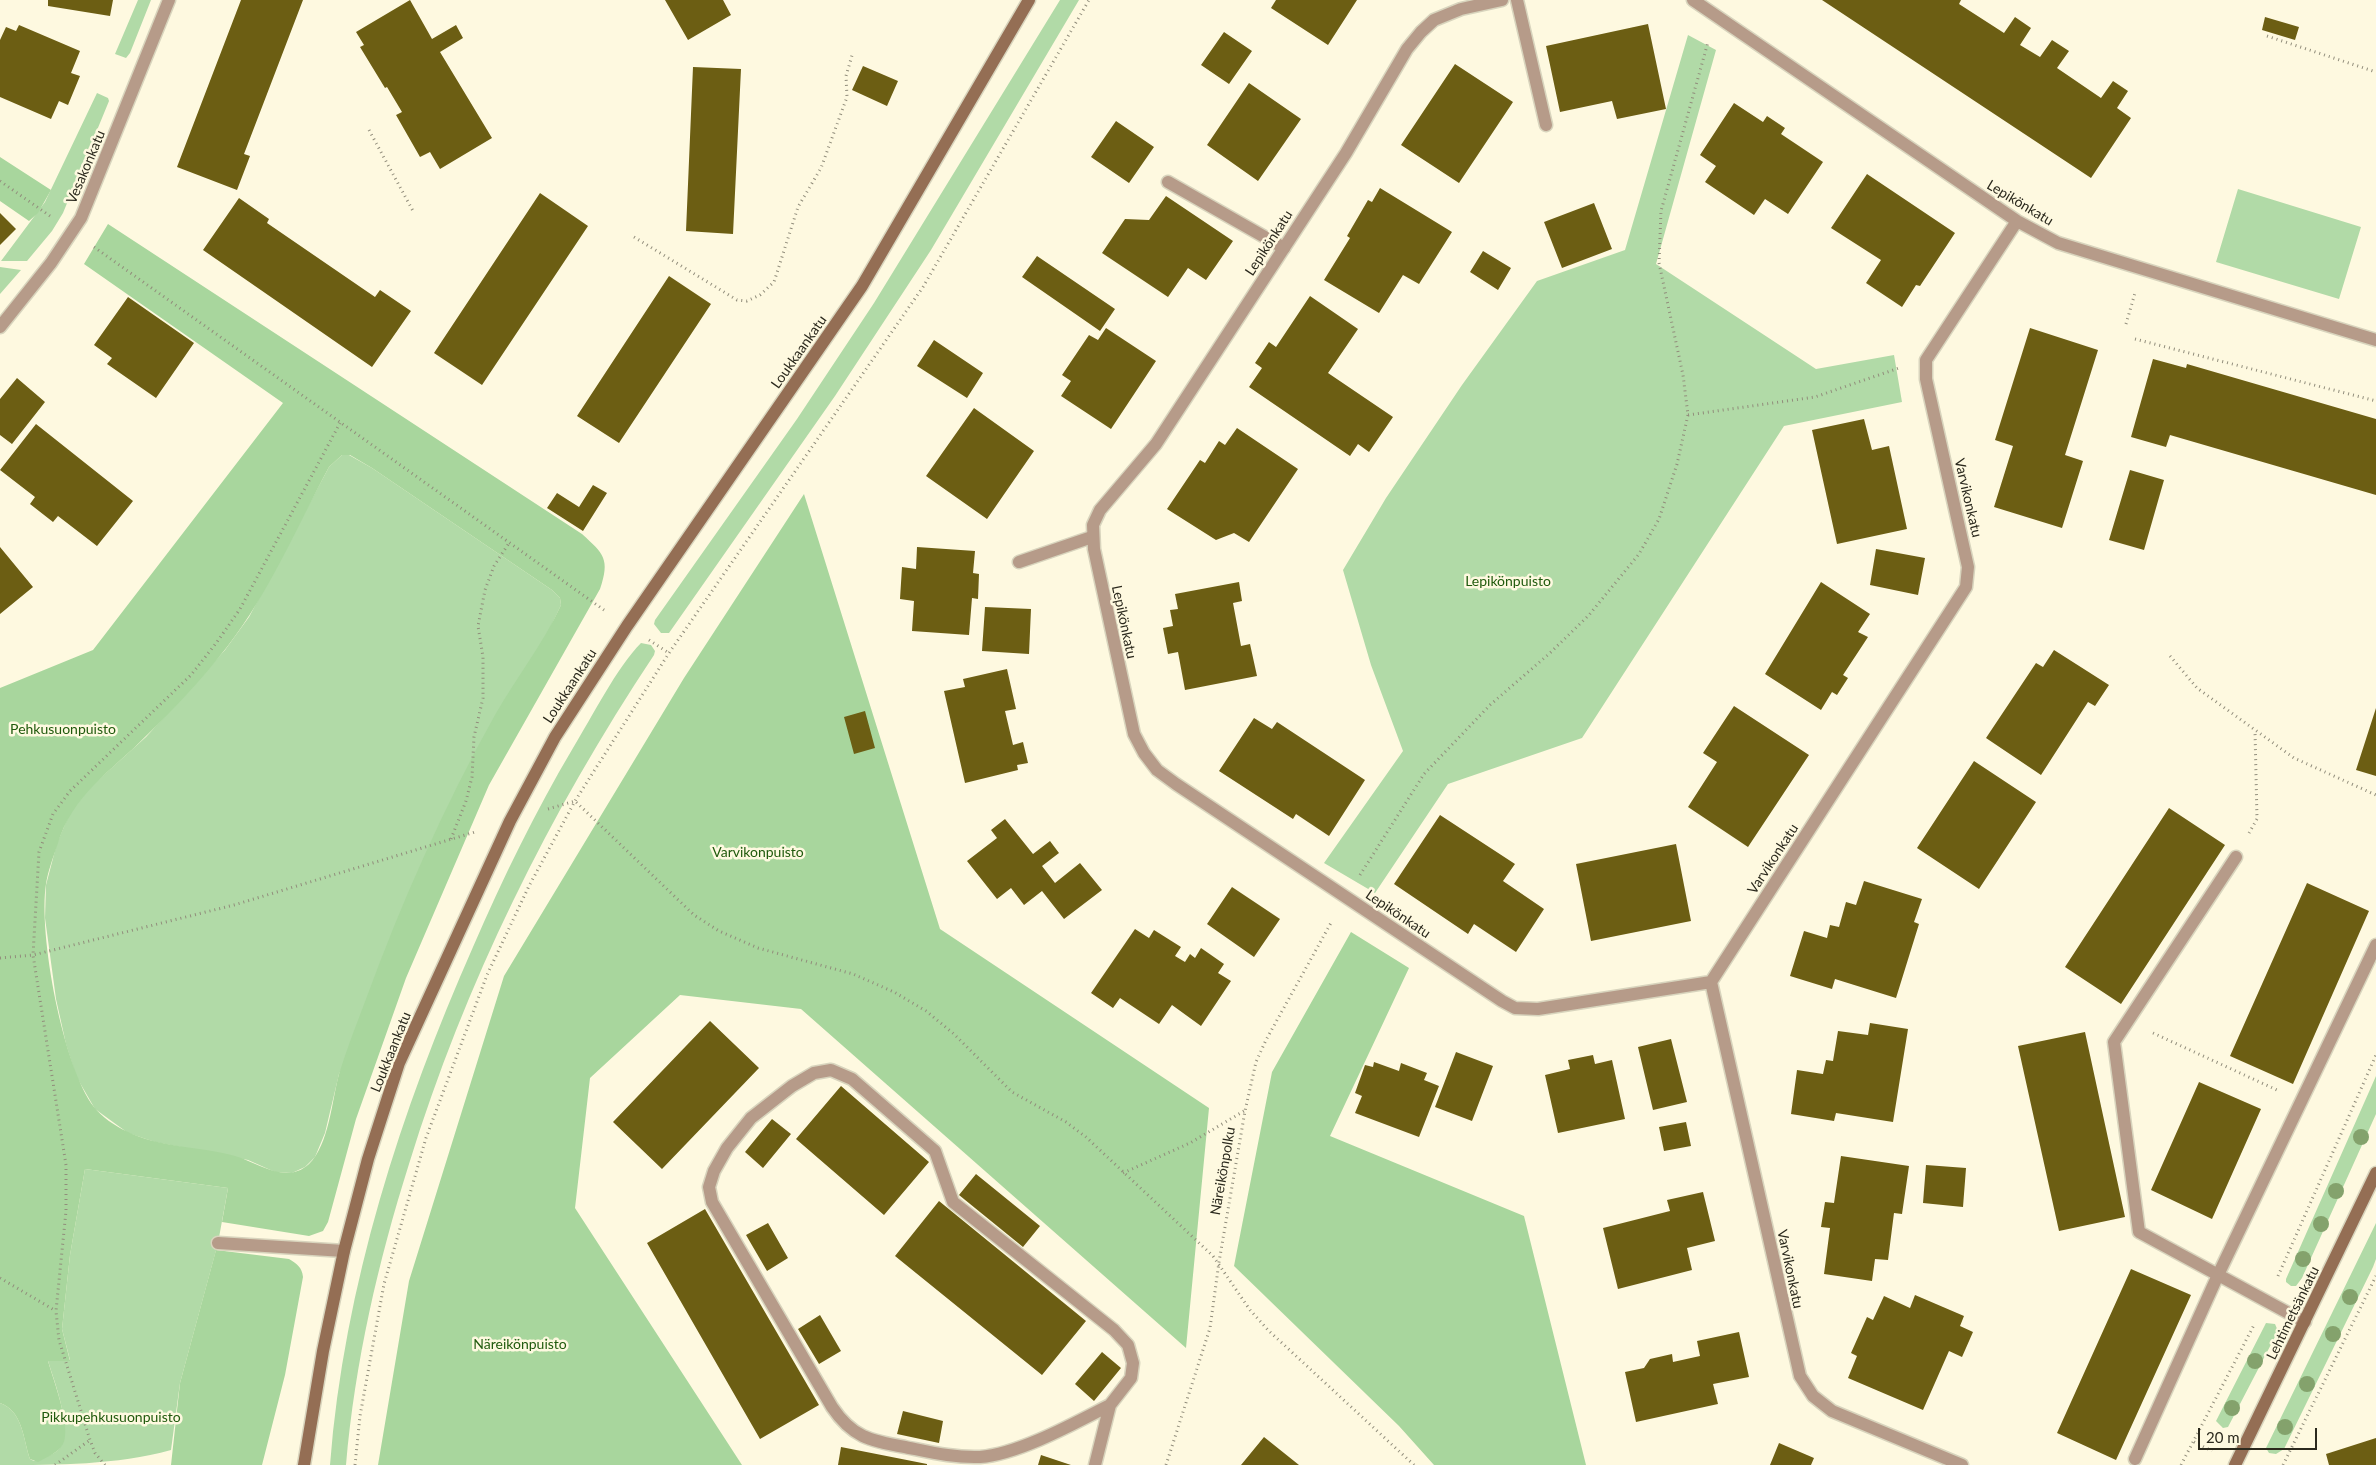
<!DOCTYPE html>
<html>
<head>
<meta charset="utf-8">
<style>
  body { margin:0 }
  #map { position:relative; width:2376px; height:1465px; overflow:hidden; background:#fef9e0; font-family:Lato,sans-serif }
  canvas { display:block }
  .scale { position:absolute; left:2198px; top:1428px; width:119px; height:22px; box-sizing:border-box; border:2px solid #2b291d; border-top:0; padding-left:6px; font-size:15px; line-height:18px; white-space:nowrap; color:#2b291d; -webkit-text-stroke:4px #fef9e0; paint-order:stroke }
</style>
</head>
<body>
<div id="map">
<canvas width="2376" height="1465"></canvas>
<div class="scale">20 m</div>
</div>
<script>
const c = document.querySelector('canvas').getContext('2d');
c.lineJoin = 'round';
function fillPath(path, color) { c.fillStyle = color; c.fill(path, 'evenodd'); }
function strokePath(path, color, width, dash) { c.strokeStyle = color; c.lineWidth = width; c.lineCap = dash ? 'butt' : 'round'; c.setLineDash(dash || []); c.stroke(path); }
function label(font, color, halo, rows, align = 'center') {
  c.font = font + ' Lato,sans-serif'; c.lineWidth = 5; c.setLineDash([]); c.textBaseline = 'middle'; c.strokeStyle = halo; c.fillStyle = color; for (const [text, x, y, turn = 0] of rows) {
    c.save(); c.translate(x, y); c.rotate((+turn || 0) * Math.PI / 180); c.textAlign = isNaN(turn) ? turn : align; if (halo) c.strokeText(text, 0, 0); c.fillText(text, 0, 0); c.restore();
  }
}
const green = new Path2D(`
  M138 0H151L130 53 126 58 115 54Z
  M1060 0H1079L931 250 835 396 669 633H661L654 624 655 620 797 419 874 303Z
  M1688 35 1716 50 1656 264 1816 369 1894 355 1902 402 1784 426 1582 738 1448 784 1375 893 1324 863 1403 751 1371 665 1343 570 1386 498 1462 385 1537 281 1625 250Z
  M97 93 108 98 109 101 63 213 52 231 27 261H1L45 202Z
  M2238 189 2361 227 2339 299 2216 262Z
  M0 267 21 270 0 294Z
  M342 455H349L372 468 552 590 560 598 561 605 339 1074 325 1133 315 1157 305 1167 292 1173 275 1172 248 1160 155 1142 128 1133 95 1109 76 1076 66 1044 56 999 45 918 46 885 57 843 70 813 86 791 146 737 225 650 249 617 329 467Z
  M641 643 651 645 655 651 654 655C549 813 465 983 409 1164 378 1262 355 1362 346 1465H330C344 1286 401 1110 473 947 503 878 535 812 573 748 592 717 617 667 641 643Z
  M2376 1076V1114L2302 1278 2296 1286H2291L2286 1282V1279Z
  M85 1169 228 1188 218 1243 180 1383 171 1450C116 1465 58 1465 0 1465V1403C23 1411 23 1439 30 1459L34 1461C41 1458 52 1456 58 1450 75 1434 54 1381 48 1361L70 1360 62 1329 70 1255Z
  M2376 1223V1259L2373 1267 2284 1449 2276 1454 2269 1453 2266 1448Z
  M2266 1323 2275 1324 2278 1331 2228 1427 2223 1428 2216 1421Z`);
const forest = new Path2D(`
  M0 157 51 190 38 213 29 221 0 201Z
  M108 224 582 534C604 554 610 559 600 589L489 785 406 978 356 1119 328 1222 323 1231 309 1236 222 1222 228 1188 85 1169 70 1255 62 1329 70 1361H48C53 1379 72 1428 63 1444 58 1453 47 1457 38 1462L30 1459C23 1439 23 1411 0 1403V688L93 650 283 403 84 264ZM342 455H350L372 468 552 590 560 598 561 605C543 644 516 678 495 715 444 806 402 901 366 999 357 1023 347 1048 339 1074 332 1100 329 1145 309 1164 286 1185 259 1163 235 1156 200 1146 159 1148 126 1131 115 1126 102 1117 94 1107 63 1067 38 934 46 884 48 871 53 858 57 846 73 793 110 773 146 736 174 709 203 678 227 647 269 593 297 527 329 467Z
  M804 494 940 929 1209 1108 1186 1348 801 1009 680 995 590 1078 575 1208 742 1465H378L409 1281 504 976 684 678Z
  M1351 932 1409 968 1330 1136 1524 1216 1586 1465H1434L1399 1426 1234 1266 1272 1072Z
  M216 1250 289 1259C297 1264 302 1267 303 1277L285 1375 262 1465H171L180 1383Z`);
const building = new Path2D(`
  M48 0H113L110 16 48 6Z
  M241 0H303L244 154 250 156 237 190 177 167Z
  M410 0 432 39 456 25 463 38 440 52 492 138 440 169 430 152 420 157 396 115 402 112 387 87 385 88 360 47 364 45 356 32Z
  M665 0H723L731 15 688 40Z
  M1276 0H1357L1328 45 1271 8Z
  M1822 0H1961L1959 4 2004 33 2015 17 2031 28 2020 45 2040 57 2052 40 2069 51 2057 68 2101 98 2113 81 2128 91 2117 108 2131 118 2091 178Z
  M2265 17 2299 27 2295 40 2262 30Z
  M1648 24 1666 109 1617 119 1612 101 1560 112 1546 46Z
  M19 25 80 51 71 73 80 76 68 105 59 101 51 119 0 97V40L6 27 16 31Z
  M1224 32 1252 51 1229 84 1201 65Z
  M1455 64 1513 102 1459 183 1401 145Z
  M863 66 898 81 887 106 852 90Z
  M693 67 741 69 733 234 686 231Z
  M1249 83 1301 119 1258 181 1207 145Z
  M1734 103 1763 122 1767 116 1785 128 1781 134 1823 162 1788 214 1765 199 1754 215 1705 182 1716 166 1700 155Z
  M1116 121 1154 147 1129 183 1091 157Z
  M1867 174 1955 233 1920 286 1916 285 1902 307 1866 283 1881 260 1831 228Z
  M1380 188 1452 232 1419 284 1403 275 1379 313 1324 280 1350 238 1347 236 1368 200 1372 202Z
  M540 193 588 226 482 385 434 353Z
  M1166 196 1233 241 1206 280 1188 268 1168 297 1102 253 1125 219 1149 220Z
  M239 198 269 219 267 223 375 297 380 290 411 311 372 367 203 250Z
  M1594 203 1612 249 1562 268 1544 222Z
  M0 213 16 229 0 245Z
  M1483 251 1511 268 1498 290 1470 272Z
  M1037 256 1115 309 1100 331 1022 277Z
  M669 276 711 304 619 443 577 416Z
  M1310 296 1358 329 1328 373 1393 417 1369 452 1358 444 1350 456 1249 387 1262 368 1255 363 1269 342 1276 347Z
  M128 297 194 343 156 398 107 364 112 358 94 345Z
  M1106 328 1156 361 1111 429 1061 396 1071 381 1062 375 1089 335 1098 340Z
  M2030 328 2098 350 2065 455 2083 461 2062 528 1994 507 2013 446 1995 440Z
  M934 340 983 373 967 398 917 366Z
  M2153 359 2186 368 2187 364 2376 419V495L2170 435 2166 447 2131 437Z
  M17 378 45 402 12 444 0 435V399Z
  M974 408 1034 451 987 519 926 476Z
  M1864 419 1872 450 1889 446 1907 529 1837 544 1812 430Z
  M36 424 133 501 97 546 58 516 53 522 30 504 35 497 0 470Z
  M1237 428 1298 469 1249 542 1234 533 1216 540 1167 509 1200 460 1205 463 1219 441 1225 445Z
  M2130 470 2164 480 2144 550 2109 540Z
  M593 485 607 493 583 531 547 508 557 493 579 507Z
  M0 547 33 587 0 614Z
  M917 547 975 551 973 573 979 574 978 599 972 598 969 635 912 631 914 601 900 599 902 567 916 569Z
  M1876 549 1925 558 1918 595 1870 585Z
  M1239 582 1242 601 1233 603 1241 646 1250 644 1257 676 1185 690 1178 652 1168 654 1163 628 1173 626 1170 610 1178 609 1175 594Z
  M1821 582 1870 614 1858 632 1868 637 1843 675 1848 678 1837 695 1832 692 1821 710 1765 674Z
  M985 607 1031 609 1029 654 982 651Z
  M2054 650 2109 685 2095 706 2088 702 2041 775 1986 738 2036 663 2043 667Z
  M1007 669 1016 709 1005 711 1013 745 1023 742 1028 763 1017 765 1018 770 965 783 944 691 965 687 963 679Z
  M1734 706 1809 755 1748 847 1688 807 1717 762 1703 753Z
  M2376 708V776L2356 770Z
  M865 711 875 748 854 754 844 717Z
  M1254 718 1272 729 1277 722 1365 780 1329 836 1296 814 1293 819 1219 771Z
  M1974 761 2036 802 1979 889 1917 848Z
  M2169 808 2225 845 2121 1004 2065 967Z
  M1440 815 1515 864 1503 881 1544 909 1516 952 1474 924 1468 934 1394 884Z
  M1005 819 1033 854 1050 841 1059 853 1042 866 1055 883 1080 863 1102 890 1064 919 1042 891 1024 905 1011 888 997 899 967 861 997 838 991 830Z
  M1676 844 1691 921 1591 941 1576 864Z
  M1864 881 1922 899 1914 922 1919 924 1896 998 1835 979 1832 989 1790 976 1804 931 1827 938 1830 925 1839 927 1846 902 1856 905Z
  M2307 883 2369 911 2293 1084 2230 1056Z
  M1232 887 1280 919 1254 957 1207 924Z
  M1135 929 1149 938 1154 930 1181 947 1175 956 1185 962 1190 954 1195 958 1201 948 1224 964 1218 973 1231 981 1201 1026 1172 1005 1159 1024 1120 998 1113 1008 1091 993Z
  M710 1021 759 1068 662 1169 613 1122Z
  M1870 1023 1908 1029 1893 1122 1836 1113 1834 1121 1791 1114 1797 1070 1823 1074 1826 1060 1833 1061 1838 1031 1868 1035Z
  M2085 1032 2125 1217 2059 1231 2018 1046Z
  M1671 1039 1687 1102 1653 1110 1638 1047Z
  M1456 1052 1493 1066 1472 1121 1435 1107Z
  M1593 1055 1595 1064 1612 1060 1625 1119 1558 1133 1545 1075 1570 1069 1568 1060Z
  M1374 1062 1399 1071 1401 1063 1427 1073 1424 1080 1439 1086 1419 1137 1355 1113 1362 1096 1355 1093 1365 1065 1373 1067Z
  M2199 1082 2261 1109 2212 1219 2151 1190Z
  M841 1086 929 1162 884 1215 796 1139Z
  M772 1119 791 1134 763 1168 745 1152Z
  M1686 1122 1691 1146 1664 1151 1659 1127Z
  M1841 1156 1909 1166 1902 1214 1894 1213 1888 1260 1875 1259 1872 1281 1824 1274 1830 1228 1821 1227 1825 1202 1834 1203Z
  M1926 1165 1966 1168 1963 1207 1923 1203Z
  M976 1174 1040 1226 1023 1247 959 1195Z
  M1703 1192 1715 1241 1687 1248 1692 1270 1618 1289 1603 1228 1670 1211 1667 1200Z
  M939 1201 1086 1321 1042 1375 895 1256Z
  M705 1209 819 1405 760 1439 647 1243Z
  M768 1223 788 1258 767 1271 746 1235Z
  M2131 1269 2191 1295 2116 1460 2057 1433Z
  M1915 1295 1964 1316 1960 1326 1973 1332 1962 1357 1949 1351 1923 1410 1848 1378 1857 1356 1851 1353 1867 1317 1873 1320 1884 1296 1910 1308Z
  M820 1315 841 1351 819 1364 798 1329Z
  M1739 1332 1749 1377 1713 1384 1718 1404 1636 1422 1625 1372 1644 1368 1650 1359 1672 1354 1673 1362 1700 1356 1697 1341Z
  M1102 1352 1121 1368 1094 1401 1075 1384Z
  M903 1411 943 1421 939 1443 897 1434Z
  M1264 1437 1299 1465H1241Z
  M2376 1438V1465H2329L2326 1454Z
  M1779 1443 1814 1458 1811 1465H1770Z
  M841 1447 927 1464V1465H838Z
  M1041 1455 1071 1465H1038Z`);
const path = new Path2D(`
  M2267 36 2376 72
  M369 130 413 211
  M0 181 50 216
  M634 237 737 300 747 301 760 295 774 282 798 207 821 168 847 97 846 76 853 52
  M94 247 604 610
  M2126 324 2135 293
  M2135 339 2376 401
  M1688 415 1815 397 1899 368
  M649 640 669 653
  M2170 656 2197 688 2294 758 2376 795
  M548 809 575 801 694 915 719 931 758 948 853 974 894 992 926 1011 954 1034 1012 1092 1066 1122 1086 1137 1213 1256 1250 1310 1269 1331 1414 1465
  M2249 833 2257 819 2255 731
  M451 839 466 801 472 777 474 737 483 698V657L478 626 485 590 494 566 509 543
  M1360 875 1424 774 1490 705 1550 653 1589 615 1639 554 1659 519 1677 464 1688 415 1683 375 1659 263 1661 211 1708 42
  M0 958 33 955 234 905 475 832
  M2153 1033 2277 1090
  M1123 1173 1190 1143 1244 1111
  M2278 1276 2376 1055
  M0 1278 56 1311
  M2194 1442 2212 1451
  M55 1465 90 1440
  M105 1465 95 1453 90 1440 59 1340 56 1311 66 1211V1165L33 955 39 852 53 814 70 791 191 675 217 642 240 609 340 423
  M355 1465 360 1416 384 1284 426 1138 487 975 529 886 575 801 669 653 923 287 1089 0
  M1166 1465 1210 1328 1219 1262 1245 1111 1256 1062 1266 1040 1332 921
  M2181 1465 2254 1325
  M2283 1465 2376 1276`);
const lane = new Path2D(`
  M1517 0 1546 125
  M1168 182 1284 248
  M1019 562 1092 537
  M2236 857 2114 1042 2139 1232 2305 1322
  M218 1243 344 1251
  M2135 1459 2218 1275 2376 945
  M1095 1465 1110 1405 1131 1378 1133 1363 1128 1345 1114 1330 953 1202 935 1151 852 1079 831 1070 814 1073 792 1086 751 1118 727 1148 714 1171 709 1187 712 1202 832 1407C852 1437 870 1441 905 1447 930 1452 954 1458 980 1457 1019 1454 1075 1423 1110 1405`);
const street = new Path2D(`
  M1502 0 1461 9 1434 20 1421 32 1407 49 1346 153 1156 444 1100 510 1093 525 1094 549 1134 734 1144 753 1157 770 1176 784 1502 1001 1515 1008 1538 1009 1711 982
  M1693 0 2017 221 2058 243 2376 340
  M0 327 51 263 81 218 169 0
  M1962 1465 1832 1411 1813 1396 1800 1376 1711 982 1966 587 1968 567 1926 379V360L2017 221`);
const secondary = new Path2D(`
  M304 1465 323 1351 344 1251 368 1159 399 1063 510 821 555 737 627 626 862 286 1029 0
  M2235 1465 2376 1173`);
const trees = [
  [2361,1137],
  [2336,1191],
  [2321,1224],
  [2303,1259],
  [2350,1297],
  [2333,1334],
  [2255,1361],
  [2307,1384],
  [2232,1408],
  [2285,1427]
];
const streetNames = [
  ["Vesakonkatu",86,167,-67],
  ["Lepikönkatu",2020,203,31],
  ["Lepikönkatu",1269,243,-57],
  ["Loukkaankatu",799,352,-55],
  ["Varvikonkatu",1968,498,77],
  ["Lepikönkatu",1124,622,78],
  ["Loukkaankatu",570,686,-57],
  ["Varvikonkatu",1773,859,-57],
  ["Lepikönkatu",1398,914,34],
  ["Loukkaankatu",391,1052,-68],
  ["Näreikönpolku",1223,1171,-80],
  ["Varvikonkatu",1790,1269,78],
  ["Lehtimetsänkatu",2293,1313,-64]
];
const parkNames = [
  ["Lepikönpuisto",1508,581],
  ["Pehkusuonpuisto",63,729],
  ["Varvikonpuisto",758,852],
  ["Näreikönpuisto",520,1344],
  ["Pikkupehkusuonpuisto",111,1417]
];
fillPath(green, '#b1daa7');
fillPath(forest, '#a8d69d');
fillPath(building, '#6c5e13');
strokePath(lane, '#d8d4bd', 15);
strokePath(street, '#d8d4bd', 15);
strokePath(secondary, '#d8d4bd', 15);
strokePath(path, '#918d7b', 3, [1, 4]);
strokePath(lane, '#b69b89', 12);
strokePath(street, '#b69b89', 12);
strokePath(secondary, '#946e54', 12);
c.fillStyle = '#84a26c';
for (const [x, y] of trees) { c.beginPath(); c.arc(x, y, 8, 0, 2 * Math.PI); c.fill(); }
label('14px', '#2b291d', '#fef9e0', streetNames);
label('14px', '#205a0d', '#fef9e0', parkNames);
</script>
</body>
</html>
